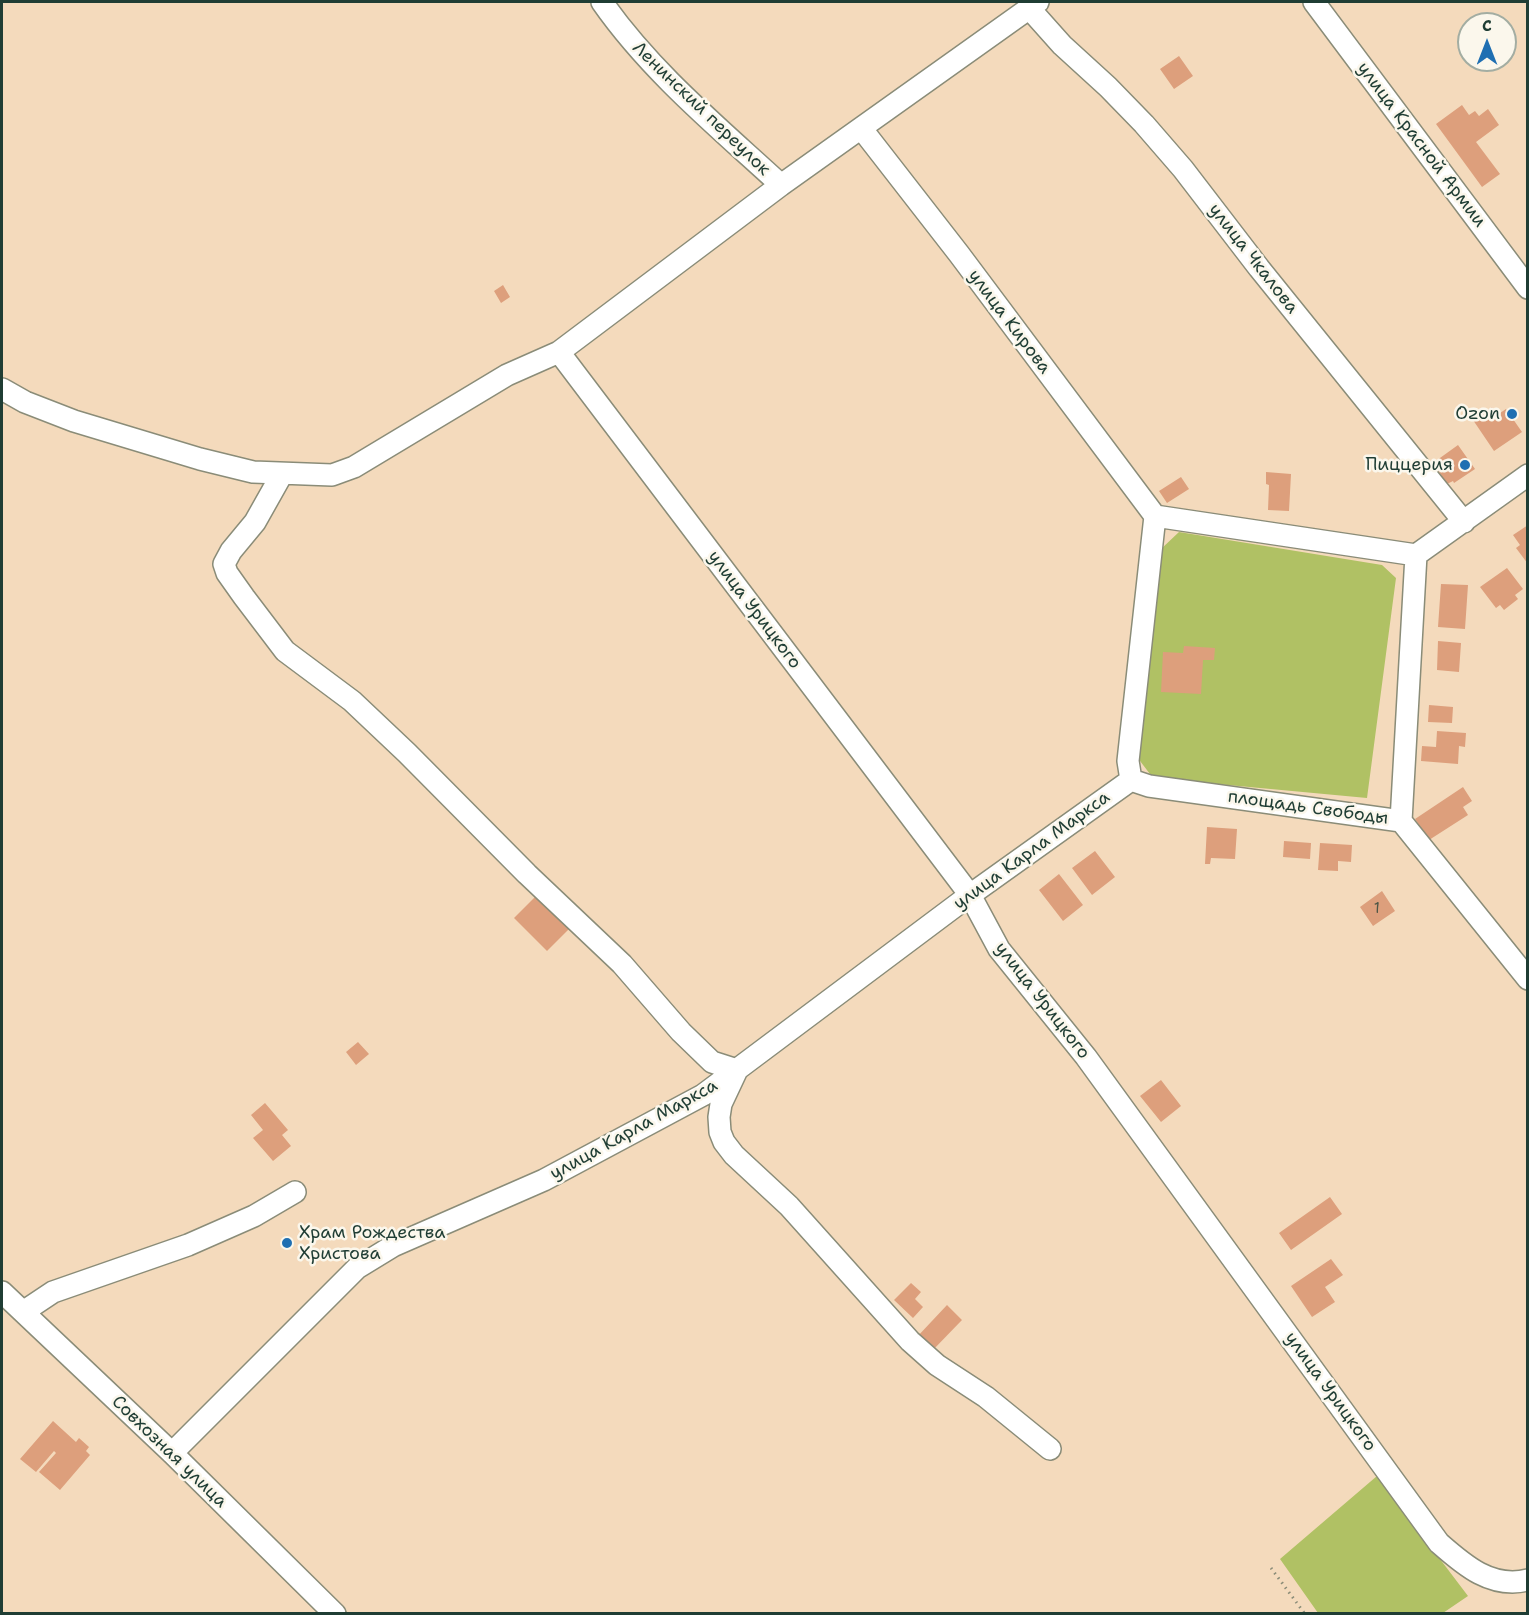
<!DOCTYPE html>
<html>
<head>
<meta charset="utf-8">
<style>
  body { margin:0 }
  #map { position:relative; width:1529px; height:1615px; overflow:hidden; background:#f4dabc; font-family:"Shantell Sans",sans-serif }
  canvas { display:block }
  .frame { position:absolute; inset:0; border:3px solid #1f3d34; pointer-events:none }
  .north { position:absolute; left:1457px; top:12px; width:60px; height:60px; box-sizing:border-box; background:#fbf7ec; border:2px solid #a3ada2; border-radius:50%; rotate:0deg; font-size:16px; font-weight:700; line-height:24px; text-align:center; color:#1f3d34 }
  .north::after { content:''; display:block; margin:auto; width:21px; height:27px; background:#1f6fb2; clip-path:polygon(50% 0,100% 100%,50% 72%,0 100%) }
</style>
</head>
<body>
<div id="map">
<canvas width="1529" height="1615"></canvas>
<div class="frame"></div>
<div class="north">С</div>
</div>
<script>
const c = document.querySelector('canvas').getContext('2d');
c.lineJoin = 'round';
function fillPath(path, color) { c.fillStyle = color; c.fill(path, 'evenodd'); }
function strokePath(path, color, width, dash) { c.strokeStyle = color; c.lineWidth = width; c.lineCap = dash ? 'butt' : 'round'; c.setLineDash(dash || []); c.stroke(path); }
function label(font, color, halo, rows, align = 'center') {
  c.font = font + ' "Shantell Sans",sans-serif'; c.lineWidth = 5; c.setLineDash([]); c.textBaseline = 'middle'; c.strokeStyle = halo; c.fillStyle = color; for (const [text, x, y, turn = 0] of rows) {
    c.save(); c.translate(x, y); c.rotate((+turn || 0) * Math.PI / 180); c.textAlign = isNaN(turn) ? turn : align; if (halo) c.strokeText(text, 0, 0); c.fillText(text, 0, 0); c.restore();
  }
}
const green = new Path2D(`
  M1179 532 1382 565 1396 578 1367 798 1153 778 1137 757 1160 550Z
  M1377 1476 1468 1596 1443 1613H1318L1280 1559Z`);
const building = new Path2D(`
  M1179 56 1193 76 1174 89 1160 69Z
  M1462 105 1469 115 1475 111 1479 116 1488 109 1499 125 1476 142 1500 174 1482 187 1436 124Z
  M503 285 510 297 501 303 494 291Z
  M1492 407 1497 415 1506 409 1522 432 1494 451 1473 420Z
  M1458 445 1475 469 1454 483 1453 481 1447 484 1433 463Z
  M1266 472 1291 474 1289 511 1268 510 1269 485 1266 484Z
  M1181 477 1189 489 1167 503 1159 491Z
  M1528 525V564L1516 548 1520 545 1513 535Z
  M1507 568 1523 589 1515 595 1518 599 1504 610 1500 605 1496 608 1480 587Z
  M1441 584 1468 585 1465 629 1438 627Z
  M1438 641 1461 643 1459 672 1437 670Z
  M1184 646 1215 648 1214 660H1203L1201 694 1161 692 1163 652 1183 653Z
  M1429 705 1453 707 1452 723 1428 722Z
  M1437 731 1466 733 1465 747 1459 746 1458 764 1421 761 1422 746 1436 747Z
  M1463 787 1472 801 1463 807 1468 815 1429 840 1415 819Z
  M1207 827 1237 829 1235 859 1211 858 1210 864H1205Z
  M1284 841 1311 843 1310 859 1283 857Z
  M1320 843 1352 845 1351 862 1338 861V871L1318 870Z
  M1095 851 1115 877 1092 895 1072 868Z
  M1059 874 1083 905 1063 921 1039 890Z
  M1382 891 1395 911 1373 926 1360 907Z
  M536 896 569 929 547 951 514 918Z
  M358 1042 369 1054 356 1065 346 1052Z
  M1161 1080 1181 1106 1161 1122 1140 1096Z
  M265 1103 288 1130 282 1135 291 1146 273 1161 253 1138 263 1130 251 1115Z
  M1330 1197 1342 1214 1291 1250 1279 1233Z
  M1331 1259 1343 1275 1325 1287 1335 1302 1312 1317 1291 1286Z
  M911 1283 921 1292 915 1299 923 1307 913 1318 894 1300Z
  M947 1305 962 1320 931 1352 916 1338Z
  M53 1421 76 1442 79 1438 89 1447 86 1451 90 1455 60 1490 39 1472 56 1453 54 1451 36 1472 20 1459Z`);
const path = new Path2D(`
  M1271 1568 1305 1614`);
const minor = new Path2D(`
  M602 2C651 72 718 127 781 185
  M1314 2 1528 288
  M1029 8 1062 45 1108 87 1144 124 1183 169 1259 268 1464 522
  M861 128 959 254 1155 516
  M559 352 970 895 999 949 1086 1057 1439 1543C1464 1565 1491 1589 1528 1580
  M2 389 25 402 74 421 200 459 253 472 332 475 354 467 507 375 559 352 781 185 1038 2
  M282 474 255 522 231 551 224 564 227 573 244 597 285 651 352 701 407 753 527 874 622 964 681 1032 712 1062 737 1070 721 1104 719 1117 720 1132 724 1142 734 1155 789 1206 910 1341 937 1365 986 1397 1050 1449
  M1155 516 1128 761 1131 780 1149 786 1401 821 1416 555
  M1155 516 1416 555
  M1416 555 1528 475
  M1401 821 1528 979
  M2 1292 172 1453 335 1614
  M23 1312 53 1292 188 1245 254 1216 295 1192
  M172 1453 357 1268 393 1246 544 1180 703 1095 970 895 1131 780`);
const markers = [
  [1512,414,6,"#1f6fb2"],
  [1465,465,6,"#1f6fb2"],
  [287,1243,6,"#1f6fb2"]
];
const numberNames = [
  ["1",1377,909]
];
const streetNames = [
  ["Ленинский переулок",701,109,44],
  ["улица Красной Армии",1421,145,53],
  ["улица Чкалова",1253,259,52],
  ["улица Кирова",1009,322,53],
  ["улица Урицкого",754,610,53],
  ["площадь Свободы",1308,808,8],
  ["улица Карла Маркса",1032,851,-36],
  ["улица Урицкого",1042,1001,52],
  ["улица Карла Маркса",634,1130,-29],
  ["улица Урицкого",1330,1392,54],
  ["Совхозная улица",169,1452,44]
];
const poiNames = [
  ["Ozon",1500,414],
  ["Пиццерия",1453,465],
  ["Храм Рождества",299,1233,"left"],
  ["Христова",299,1254,"left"]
];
fillPath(green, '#b0c164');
fillPath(building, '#dd9f7c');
strokePath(minor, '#8a8c78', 24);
strokePath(path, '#8a8c78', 3, [1.5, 4.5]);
strokePath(minor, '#fff', 21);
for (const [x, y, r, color] of markers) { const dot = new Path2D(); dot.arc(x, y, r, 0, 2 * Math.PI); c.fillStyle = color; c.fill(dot); strokePath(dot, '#fbf7ec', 2); }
label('15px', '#4e5646', null, numberNames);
label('18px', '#1f3d34', '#fbf7ec', streetNames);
label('18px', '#1f3d34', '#fbf7ec', poiNames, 'right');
</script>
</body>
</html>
